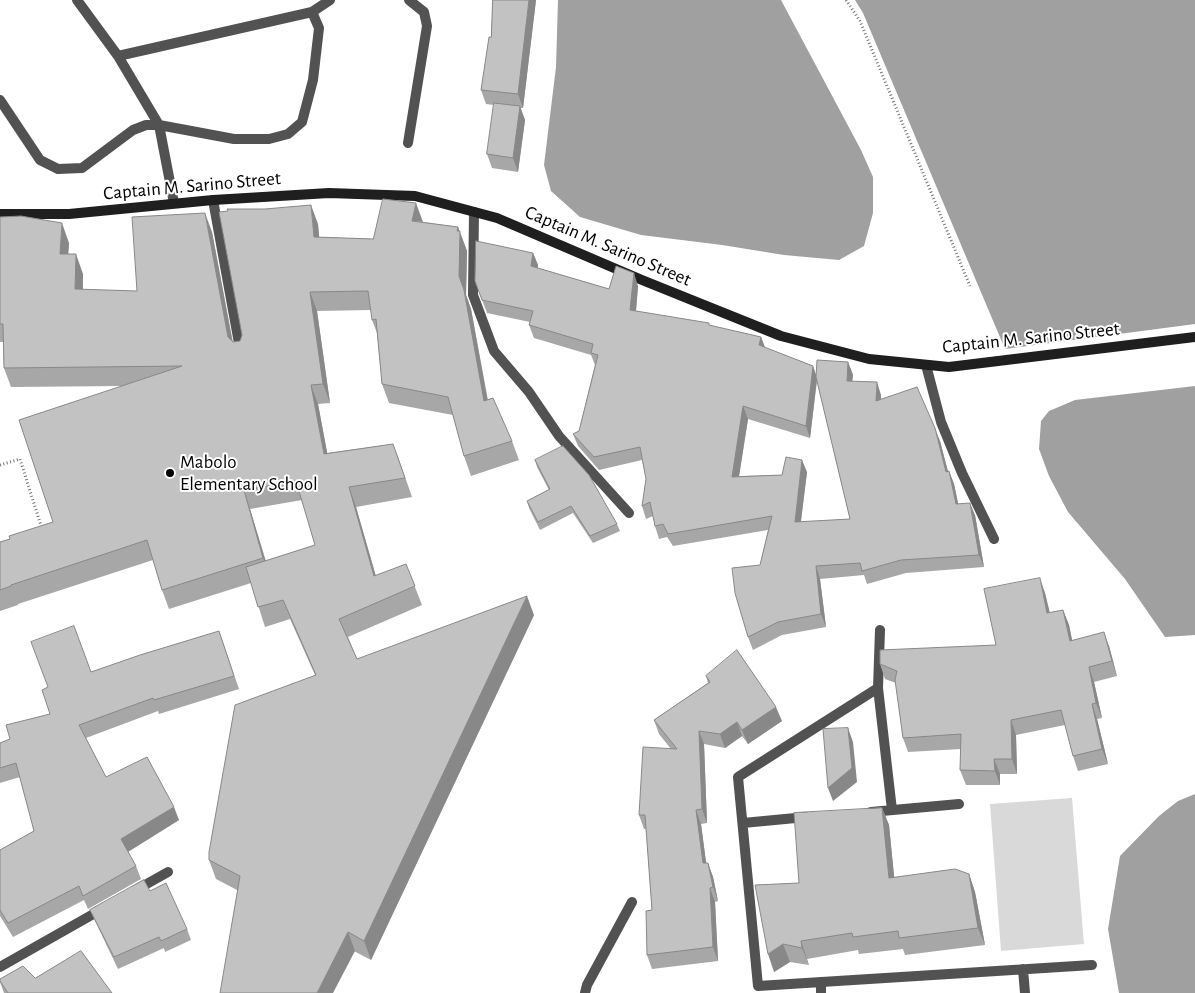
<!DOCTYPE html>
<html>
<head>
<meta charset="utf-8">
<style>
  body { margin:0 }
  canvas { display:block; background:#fff }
</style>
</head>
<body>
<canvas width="1195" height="993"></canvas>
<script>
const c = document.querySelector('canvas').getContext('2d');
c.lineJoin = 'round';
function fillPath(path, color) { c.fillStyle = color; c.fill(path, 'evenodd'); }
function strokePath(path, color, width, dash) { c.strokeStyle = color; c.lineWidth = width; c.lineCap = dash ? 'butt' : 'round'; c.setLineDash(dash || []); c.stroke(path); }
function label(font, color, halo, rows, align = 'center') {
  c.font = font + ' "Alegreya Sans",sans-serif'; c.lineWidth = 4; c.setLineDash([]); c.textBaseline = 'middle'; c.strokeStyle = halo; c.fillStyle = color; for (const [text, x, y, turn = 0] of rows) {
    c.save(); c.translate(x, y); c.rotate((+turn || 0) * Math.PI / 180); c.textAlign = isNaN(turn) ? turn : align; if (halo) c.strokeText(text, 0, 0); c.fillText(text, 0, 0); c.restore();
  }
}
const green = new Path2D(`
  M1072 798 1084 944 1001 951 990 804Z`);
const water = new Path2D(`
  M558 0H781L861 150 873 177V213L864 246 839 260 784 255 722 245 641 235 580 217 551 191 544 165 556 67Z
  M855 0H1195V324L1005 349 863 13Z
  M1195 386V635L1165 637 1125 579 1068 512 1049 476 1039 449 1041 421 1049 411 1075 400Z
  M1195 794V993H1119L1108 929 1120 856 1159 816 1178 801Z`);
const path = new Path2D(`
  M846 0 860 21 970 286
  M0 465 20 459 42 529`);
const lane = new Path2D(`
  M585 993 587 985 632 902`);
const street = new Path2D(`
  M77 0 118 56
  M0 100 40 160 58 169 82 168 133 130 146 125H159L234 139H269L288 134 302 122 313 80 319 28 312 12
  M408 143 427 26 424 12 409 0
  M213 200 241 354
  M174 203 159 125 118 56 312 12 330 0
  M474 212 473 295 494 351 529 392 559 436 629 513
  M926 365 941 422 962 473 994 539
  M880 630 878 688 892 810
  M878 688 738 777 758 986 1092 965
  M871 812 959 804
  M743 823 806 817
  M136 890 168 872
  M0 967 104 908
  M1023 969 1025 993
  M821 982V993`);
const secondary = new Path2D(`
  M0 214H69L213 200 329 193 415 196 497 218 642 280 781 336 869 359 949 367 1195 337`);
const wall = new Path2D(`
  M493 0H536L523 108H520L525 120 518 172 492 168 487 154 494 105 486 104 481 90 491 37Z
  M0 217 69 243 68 254 83 274V290L137 291 212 232 233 342 240 341 318 224 319 237 373 239 423 222 458 227 467 251 466 295 471 309 488 400 512 441 519 460 471 476 464 456 453 415 389 403 382 384 377 333 372 320 371 310 317 311 330 403 318 404 327 453 393 444 412 497 356 507 376 576 406 564 422 605 348 637 357 659 534 615 371 960 216 879 209 860 315 675 290 619 265 627 251 583 169 609 162 590 153 560 18 604V605L0 611V542L10 539 53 522 122 386 11 387 4 368 3 342H0ZM302 500 315 545 266 561 250 509Z
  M533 253 538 265V268L609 289 638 286 636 311 710 326 761 337 765 348 813 366 816 375 848 362 853 375 852 381 881 395V399L940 441 948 471H949L954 484 958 504 975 515 984 567 906 573 867 584 864 575 820 579 826 627 782 635 753 650 748 637 760 565 768 530 673 546 667 537 659 539 655 526 653 516 646 519 642 506 646 479 642 460 599 470 578 446 573 434 579 431 595 365 591 355 534 338 529 325 530 322 487 313 475 281ZM817 381 850 519 801 522 807 472 782 475 739 476 748 419 810 438Z
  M535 460 617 524 620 531 593 543 573 513 540 530 529 508 527 501 549 490 537 467Z
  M1045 593 1050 613 1063 610 1069 625 1072 640 1109 646 1117 676 1094 682 1102 718 1097 719 1108 764 1078 771 1073 756 1065 725 1016 735 1017 774H1000V785H966L960 770 961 749 908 752 903 738 896 683 885 679 880 664 996 645Z
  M219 631 239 689 159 714 158 711 86 738 106 777 179 820 128 852 136 866 141 879 88 909 84 900 13 937 0 916V850L34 831 20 777 0 783V743L10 739 50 714 91 672Z
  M706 676 782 721 748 744 742 736 725 748 704 744 707 823 701 824 706 863H708L713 877 718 901 715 902 718 961 652 969 647 955 652 910 646 829H644L639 815 671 749 659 734 654 720 708 683Z
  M882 808 889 825 894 877 969 874 975 892 985 945 905 955 903 949 859 954 858 950 807 959 809 965 790 962 774 972 799 883Z
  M150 891 187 929 191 940 165 952 164 948 118 969 95 921 90 910Z
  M35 978 112 993H4L0 982V979Z`);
const shadedWall = new Path2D(`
  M529 0H536L523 108 518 94Z
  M520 106 525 120 518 172 513 158Z
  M416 203 423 222 412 221Z
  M311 205 318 224 321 256 314 237Z
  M205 213 212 232 235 356 228 337Z
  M62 223 69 243 67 273 60 254Z
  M458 227 467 251 466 295 471 309 491 420 484 401 459 276 457 231Z
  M533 253 538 265 535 278 531 266Z
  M76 254 83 274 82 308 75 289Z
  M634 273 638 286 635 322 630 310Z
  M310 292 317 311 330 403 323 384Z
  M761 337 766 350 759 345Z
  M848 362 853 375 851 393 847 381Z
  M813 366 817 378 810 438 806 426Z
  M877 382 881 395 880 413 876 401Z
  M311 385 318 404 331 473 324 454Z
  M743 406 748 419 737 489 732 477Z
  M935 428 940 441 951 484 946 472Z
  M393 444 400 463 412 497 405 478Z
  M802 460 807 472 799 535 795 522Z
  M949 471 954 484 961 517 956 504Z
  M349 487 356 507 381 595 374 576Z
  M244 490 250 509 270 577 263 558Z
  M970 503 975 515 984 567 979 555Z
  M816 566 820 579 826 627 821 614Z
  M1040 578 1045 593 1053 628 1047 613Z
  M527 596 534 615 371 960 364 941Z
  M1063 610 1069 625 1075 655 1070 641Z
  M1104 632 1109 646 1117 676 1112 661Z
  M1089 667 1094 682 1102 718 1096 703Z
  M1092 704 1097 719 1108 764 1102 749Z
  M776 707 782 721 748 744 742 730Z
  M1011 720 1016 735 1017 774 1012 759Z
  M737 722 742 736 725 748 720 734Z
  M848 728 853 742 857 782 833 801 828 788Z
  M699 731 704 744 707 823 702 809Z
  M994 759 1000 774V785L995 771Z
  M174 807 179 820 126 853 121 839Z
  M882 808 889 825 896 895 889 878Z
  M696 810 701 824 708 877 703 863Z
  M708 863 713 877 718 901 713 887Z
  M969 874 975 892 985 945 978 928Z
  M710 888 715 902 718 961 713 947Z
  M348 932 355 951 333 993H317Z
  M801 941 809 965 802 948Z
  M783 944 790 962 774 972 768 954Z`);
const building = new Path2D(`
  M493 0H529L518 94 481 90 489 37H491Z
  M494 103 520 106 513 158 487 154Z
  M383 199 416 203 412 221 458 227 457 231H460L459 276 464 290 484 401 493 398 512 441 464 456 448 397 382 384 376 319 372 320 368 291 310 292 323 384 311 385 324 454 393 444 405 478 349 487 374 576 406 564 415 586 339 619 357 659 527 596 364 941 348 932 317 993H220L240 876 209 860V852L235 705 316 675 283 600 258 607 246 567 315 545 296 481 244 490 263 558 162 590 147 540 11 585V586L0 590V542L10 539 9 536 53 522 19 420 182 366 4 368 3 324H0V217L21 216 62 223 60 254H76L75 289 137 291 132 217 205 213 228 337 233 342 240 341 242 335 219 212 228 211 227 209H265L311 205 314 237 373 239Z
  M476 241 533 253 531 266 609 289 616 266 634 273 630 310 709 323V325L761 337 759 345 813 366 806 426 743 406 732 477 782 475 786 457 802 460 795 522 850 519 816 377 817 360 848 362 847 381 877 382 876 401 917 387 935 428 946 472 949 471 956 504 970 503 979 555 901 560 862 571 860 563 816 566 821 614 778 622 748 637 735 593 732 568 760 565 772 516 668 534 663 524 655 526 650 502 642 506 646 479 640 447 594 457 573 434 579 431 598 355 591 353 593 344 529 325 533 311 482 300 475 281Z
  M563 446 589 475 617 524 590 536 571 506 538 522 527 501 550 489 535 460Z
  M1040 578 1047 613 1063 610 1070 641 1104 632 1112 661 1089 667 1096 703 1092 704 1102 749 1073 756 1061 710 1011 720 1012 759H994L995 771 960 770 961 734 903 738 895 680 897 671 880 664V650L996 645 984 589Z
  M74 626 91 672 140 655 219 631 234 676 154 700 153 698 79 725 106 777 147 757 174 807 121 839 136 866 83 896 79 886 8 923 0 910V850L34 831 16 763 0 768V743L10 739 6 725 50 714 42 690 48 687 31 642Z
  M737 650 776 707 742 730 737 722 720 734 699 731 702 809 696 810 703 863H708L713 887 710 888 713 947 647 955 646 911 652 910 645 815H639L643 747 677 749 654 720 710 682 706 676Z
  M848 728 852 768 828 788 823 729Z
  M882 808 889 878 955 869 969 874 978 928 899 938 898 931 853 937 852 933 801 941 802 948 783 944 768 954 755 885 799 883 794 813Z
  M144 880 150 891 166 883 187 929 161 941 159 937 114 957 90 910Z
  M81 951 112 993H8L0 981V979L23 966 35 978Z`);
const markers = [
  [170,473,5,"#000"]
];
const streetNames = [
  ["Captain M. Sarino Street",192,186,-5],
  ["Captain M. Sarino Street",608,246,23],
  ["Captain M. Sarino Street",1031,338,-6]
];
const poiNames = [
  ["Mabolo",180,462],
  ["Elementary School",180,484]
];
fillPath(green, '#d9d9d9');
fillPath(water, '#a0a0a0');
strokePath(path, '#747474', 3, [1, 2.5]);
strokePath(lane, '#525252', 10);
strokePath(street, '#525252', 10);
strokePath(secondary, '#1f1f1f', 10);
fillPath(wall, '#a7a7a7');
fillPath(shadedWall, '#888');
fillPath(building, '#c2c2c2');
strokePath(building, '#888', 1);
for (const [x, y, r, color] of markers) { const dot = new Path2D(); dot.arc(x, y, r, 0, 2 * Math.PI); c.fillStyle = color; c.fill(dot); strokePath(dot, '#fff', 2); }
label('19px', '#000', '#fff', streetNames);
label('19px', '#000', '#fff', poiNames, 'left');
</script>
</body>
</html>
